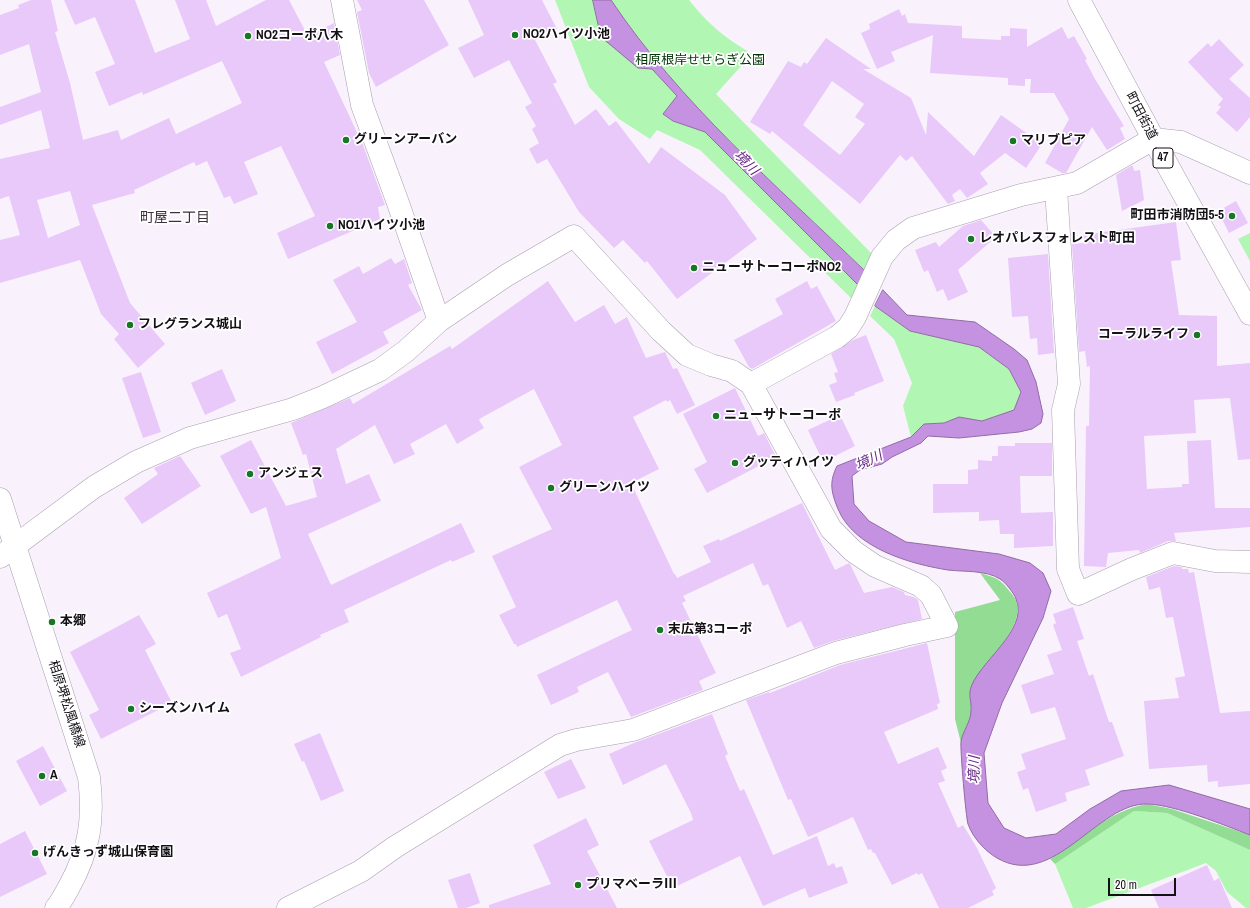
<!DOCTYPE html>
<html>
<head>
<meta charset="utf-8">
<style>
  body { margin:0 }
  #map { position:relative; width:1250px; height:908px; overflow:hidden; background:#f9f2fd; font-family:"Archivo Narrow",sans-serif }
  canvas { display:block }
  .scale { position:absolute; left:1108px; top:878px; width:68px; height:18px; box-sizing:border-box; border:2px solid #141016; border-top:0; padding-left:5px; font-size:12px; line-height:14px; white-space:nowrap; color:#141016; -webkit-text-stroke:3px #fff; paint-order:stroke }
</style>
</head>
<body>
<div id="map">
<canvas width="1250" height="908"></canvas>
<div class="scale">20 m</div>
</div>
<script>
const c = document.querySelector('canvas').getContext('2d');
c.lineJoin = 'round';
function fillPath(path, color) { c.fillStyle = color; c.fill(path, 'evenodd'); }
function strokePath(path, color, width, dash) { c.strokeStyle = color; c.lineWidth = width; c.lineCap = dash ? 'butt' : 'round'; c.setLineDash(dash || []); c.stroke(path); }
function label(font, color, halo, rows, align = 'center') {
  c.font = font + ' "Archivo Narrow","Noto Sans JP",sans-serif'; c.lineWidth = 3.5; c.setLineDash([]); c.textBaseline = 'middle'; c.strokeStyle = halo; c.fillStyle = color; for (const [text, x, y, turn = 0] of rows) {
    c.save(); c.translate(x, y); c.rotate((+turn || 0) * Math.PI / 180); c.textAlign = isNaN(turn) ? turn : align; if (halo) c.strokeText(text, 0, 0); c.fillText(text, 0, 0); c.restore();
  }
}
const green = new Path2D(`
  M555 0H593L638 68 652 69 677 96 664 114 673 121 705 132 858 285 852 299 700 150 657 130 650 139 619 119 589 87Z
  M611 0H689C709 25 724 37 752 54L716 94 873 255 865 271C777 185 680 103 611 0Z
  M1250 233V261L1238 239Z
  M875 306 910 331 979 347 1009 369 1021 392 1014 410 982 421 959 417 944 423 924 424 911 437 903 406 912 383 894 339 870 316Z
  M1134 811 1167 813 1250 850V908H1246L1227 892 1216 871 1206 863 1086 908H1073L1055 864Z`);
const forest = new Path2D(`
  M980 573C999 579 999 578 1012 594 1035 623 980 663 971 689 968 697 973 706 971 714 970 723 964 734 961 743L955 719V612L1000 600Z
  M1147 804 1172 809 1250 835V850L1167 813 1134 811 1055 864 1050 859C1080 838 1111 810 1147 804Z`);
const water = new Path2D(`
  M593 0H611C680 103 776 185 865 271L858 285 705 132 673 121 663 114 677 96 652 69 638 68 601 37Z
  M883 290 907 315 975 322 1014 349 1027 360 1036 382 1043 414 1041 423 1032 429 1019 432 959 438 928 436 921 443 892 457 882 464 860 470 852 476 854 504 869 521 906 542 999 554 1030 563 1043 573 1051 591 1043 618 1002 703 984 753 988 803 1004 828 1026 838 1056 834 1090 809 1121 791 1169 785 1250 809V835C1224 825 1175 805 1148 804 1097 802 1054 891 997 858 985 851 973 838 968 824 966 818 960 749 961 742 962 732 971 722 971 711 972 705 969 697 970 691 975 664 1030 631 1016 599 1014 593 1005 582 1000 579 986 570 965 572 948 570 910 564 854 548 838 509 831 492 829 482 837 466L911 437 924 424 944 423 959 417 982 421 1014 410 1021 392 1009 369 979 347 910 331 875 306Z`);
const building = new Path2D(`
  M31 0H51L58 31 55 32 70 83 83 140 118 130 121 140 169 118 176 134 242 103 222 61 143 95 142 92 109 106 95 72 115 64 95 17 75 25 64 0H135L155 53 190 39 175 0H206L216 26 266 0H289L308 36 334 23 340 55 324 62 363 145 385 205 378 207 380 219 288 259 277 233 315 216 281 146 244 162 258 194 234 204 230 196 224 198 207 161 196 166 194 162 134 190 135 193 92 205 130 303 165 344 138 368 114 339 119 334 101 314 80 260 0 283V240L20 235 9 196 0 199V159L50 148 41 110 0 125V107L41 92 29 44 0 55V15L19 8 18 5ZM70 191 80 225 48 238 37 200Z
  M357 0H424L449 45 376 87 369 73 357 12 362 10Z
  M468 0H542L557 29 535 40 557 82 553 84 575 125 596 109 609 126 616 121 649 164 661 147 725 195 757 239 677 299 647 261 645 263 623 240 614 248 579 212 547 159 537 164 529 149 539 143 532 129 536 126 525 107 532 103 509 60 474 78 458 48 484 35Z
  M899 9 902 16 905 14 908 23 962 26V38L1001 40V36H1010V28L1027 29V47L1062 27 1068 39 1074 36 1087 59 1085 60 1095 79 1124 126 1120 128 1125 139 1107 150 1092 127 1066 173H1062L1045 163 1069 119 1054 93H1030L1031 79H1025V86L1008 85V78L930 73 933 35 891 52 895 61 877 69 861 33 870 29 869 24Z
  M826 38 871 69H863L911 98 926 135 928 112 974 156 1001 115 1042 144 1026 168 1005 153 980 173 988 184 967 198 960 189 952 195 955 201 948 204 912 156 906 161 900 155 860 204 772 131 770 134 750 122 788 61 801 67 804 62 807 64ZM832 81 864 104 855 117 865 124 840 155 803 125Z
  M1219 39 1244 65 1229 79 1250 98V117L1237 132 1216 113 1221 107 1218 105 1223 99 1188 62 1208 43 1211 47Z
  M1131 166H1133L1134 171 1140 170 1144 200 1122 211 1116 175Z
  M1236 201 1248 223 1229 233 1218 211Z
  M981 220 996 237 958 270 968 292 948 301 943 289 937 292 928 270 924 272 915 250 936 242 939 247 963 226Z
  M1176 222 1181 260 1171 261 1179 315 1217 316V366L1250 363V459L1238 460 1230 398 1194 400 1196 433 1144 436 1147 489 1182 487V484H1189L1187 441 1211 440 1215 508H1250V527L1174 533 1176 541H1168L1140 553 1139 550 1108 553 1106 567 1084 566 1086 426H1089L1090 366 1087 367 1085 351 1079 352 1072 244 1083 243 1082 235Z
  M1048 254 1054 353 1038 355 1037 338 1030 339 1028 316 1012 317 1008 258Z
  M391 258 395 264 404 259 412 283 408 285 422 310 383 332 389 343 332 374 316 342 357 322 333 280 359 266 363 274Z
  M548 281 575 322 604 305 615 324 627 317 646 358 665 352 673 369 677 368 695 405 677 414 670 400 667 402 666 400 633 417 659 469 631 483 674 574H675L677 578 711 562 703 546 719 539 720 541 802 503 835 570 849 563 850 564 864 593 892 587 904 592 905 595 914 597 918 600 922 619 833 641 814 648 801 621 787 628 768 584 763 586 753 563 683 596 686 601 682 603 716 673 699 681 703 690 631 717 608 672 577 687 579 692 551 705 537 675 632 630 617 600 517 647 516 644H514L499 615 516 607 492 556 552 529 519 467 562 445 534 389 481 418 479 420 484 428 457 444 446 424 410 444 415 454 394 464 375 425 336 449 346 484 369 474 381 501 308 534 331 585 461 523 475 552 452 562 451 560 344 610 349 622 320 635 321 637 241 677 230 653 241 649 227 614 218 618 207 593 281 558 266 507 251 514 220 456 251 440 286 506 317 497 306 454 303 455 291 423 350 398 353 404 450 346 452 349Z
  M807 281 811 289 817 286 836 321 752 369 749 367 734 340 783 314 775 299Z
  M866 335 884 381 854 393 855 395 836 402 829 385 837 382 834 373 838 372 831 354 853 340Z
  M222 369 236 401 205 415 191 383Z
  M141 372 161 432 143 438 122 378Z
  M735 388 758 436 764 433 776 457 707 493 694 469 707 462 683 414Z
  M840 415 855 446 823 462 808 430Z
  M1015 443H1052V476H1020L1021 513 1053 512V546L1014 548V534H1000L999 520 979 521V512L933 513V484H968V470L978 469V460L992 461V456H998V446H1015Z
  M180 456 201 486 142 524 124 498 158 474 154 468Z
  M1174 566 1182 567V569H1188L1189 573 1194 572 1220 713 1250 711V784L1218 787V781L1208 782 1207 765 1149 769 1144 701 1179 698 1175 678 1185 676 1173 617 1166 618 1160 587 1149 590 1146 577Z
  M1073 607 1084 639 1077 641 1089 676 1093 674 1109 722H1112L1124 756 1085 770 1090 785 1065 793 1067 801 1036 812 1028 788 1023 790 1017 772 1026 769 1021 754 1066 739 1055 707 1031 714 1021 685 1054 674 1047 655 1062 650 1053 625 1056 623 1053 614Z
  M139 615 156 644 145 650 172 703 101 739 89 715 99 710 70 652Z
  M927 643 940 703 937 704 938 709 884 732 898 764 938 747 947 768 941 771 945 781 938 783 958 828 963 825 977 848 996 888 992 891 994 895 968 908H939L922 873 918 875 917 873 892 885 875 853H873L871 849 868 850 853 817 808 837 791 799 788 800 746 700 769 692 770 693 840 665Z
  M712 714 728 754 725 756 740 791 744 789 773 855 817 836 828 866 834 863 836 868 842 866 848 883 809 898 805 888 763 906 740 856 673 888 649 841 693 820 691 813 666 764 623 785 609 754 634 743Z
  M320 733 344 791 321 801 304 761 302 762 294 744Z
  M43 746 67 791 40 806 16 761Z
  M571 759 586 788 558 799 544 772Z
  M586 818 599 845 587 851 617 908H489V905L551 884 533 845Z
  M25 831 47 874 0 897V844Z
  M1207 865 1214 881 1219 878 1232 908H1159L1151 890Z
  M470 873 480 903 466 908H458L448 880Z`);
const minor = new Path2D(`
  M342 0 362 105 398 203 439 321
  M1056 189 1069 384 1063 410 1068 569 1078 594 1132 569 1173 553 1215 561 1250 562
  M751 384 837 337 848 328 855 317 882 257 896 240 913 228 1021 195 1077 183 1153 139 1181 142 1250 173
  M0 499 89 777C94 819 90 849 69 887 65 894 61 902 56 908
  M0 557 94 487 136 462 190 438 293 409 323 397 380 370 406 351 439 321 507 275 574 236 661 331 687 355 711 365 732 371 751 384 831 529 853 551 875 566 921 586 931 595 947 626 905 635 836 653 633 730 576 740 560 745 395 847 361 871 288 908`);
const major = new Path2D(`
  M1079 0 1169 168 1250 314`);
const markers = [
  [515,35,4,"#187625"],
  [248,36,4,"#187625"],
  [346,140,4,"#187625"],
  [1013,141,4,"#187625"],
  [1232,216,4,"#187625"],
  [330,226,4,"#187625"],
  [971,239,4,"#187625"],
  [694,268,4,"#187625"],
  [130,325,4,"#187625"],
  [1197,335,4,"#187625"],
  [716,416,4,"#187625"],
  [735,463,4,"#187625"],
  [250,474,4,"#187625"],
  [551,488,4,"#187625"],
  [52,622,4,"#187625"],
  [660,630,4,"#187625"],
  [131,709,4,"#187625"],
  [42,776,4,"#187625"],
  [35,853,4,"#187625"],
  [578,885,4,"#187625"]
];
const shields = [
  [1163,158,20]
];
const shieldNames = [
  ["47",1163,158]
];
const poiNames = [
  ["NO2ハイツ小池",523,35],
  ["NO2コーポ八木",256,36],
  ["グリーンアーバン",354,140],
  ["マリブピア",1021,141],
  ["町田市消防団5-5",1224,216,"right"],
  ["NO1ハイツ小池",338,226],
  ["レオパレスフォレスト町田",979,239],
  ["ニューサトーコーポNO2",702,268],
  ["フレグランス城山",138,325],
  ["コーラルライフ",1189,335,"right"],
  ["ニューサトーコーポ",724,416],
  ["グッティハイツ",743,463],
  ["アンジェス",258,474],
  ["グリーンハイツ",559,488],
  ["本郷",60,622],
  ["末広第3コーポ",668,630],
  ["シーズンハイム",139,709],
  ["A",50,776],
  ["げんきっず城山保育園",43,853],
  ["プリマベーラⅢ",586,885]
];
const parkNames = [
  ["相原根岸せせらぎ公園",700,61]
];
const streetNames = [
  ["町田街道",1141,116,62],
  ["相原堺松風橋線",66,704,72]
];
const waterNames = [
  ["境川",746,163,45],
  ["境川",869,461,-25],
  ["境川",975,770,-89]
];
const neighbourhoodNames = [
  ["町屋二丁目",175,218]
];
fillPath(green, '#b1f6b2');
fillPath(forest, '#93dc94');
fillPath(water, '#c592e1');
strokePath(water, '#906ba4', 1);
fillPath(building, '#e8c9fa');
strokePath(minor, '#a99eaf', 23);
strokePath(major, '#a99eaf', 23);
strokePath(minor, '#fff', 22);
strokePath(major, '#fff', 22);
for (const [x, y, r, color] of markers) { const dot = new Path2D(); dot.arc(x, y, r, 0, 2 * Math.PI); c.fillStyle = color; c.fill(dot); strokePath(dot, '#fff', 1.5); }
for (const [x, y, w] of shields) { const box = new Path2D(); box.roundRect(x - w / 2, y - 10, w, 20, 3); c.fillStyle = '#fff'; c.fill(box); strokePath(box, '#141016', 1); }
label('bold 12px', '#141016', null, shieldNames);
label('bold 13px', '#141016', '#fff', poiNames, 'left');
label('13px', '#003506', '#fff', parkNames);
label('13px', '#141016', '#fff', streetNames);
label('italic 14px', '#672985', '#fff', waterNames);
label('14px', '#3b3240', '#fff', neighbourhoodNames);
</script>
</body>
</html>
